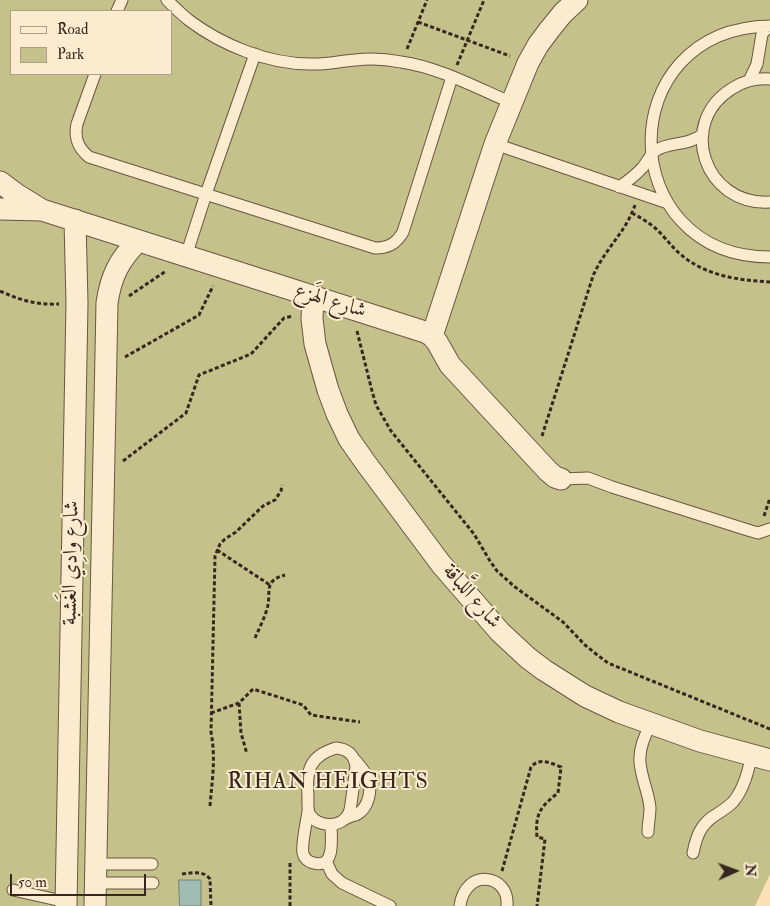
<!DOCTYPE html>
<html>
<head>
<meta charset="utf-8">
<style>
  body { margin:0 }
  #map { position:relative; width:770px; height:906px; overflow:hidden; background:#fbe1b5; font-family:"IM FELL Double Pica",serif }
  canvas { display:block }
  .legend { position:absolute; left:10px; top:10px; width:162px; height:65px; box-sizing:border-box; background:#fceccf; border:1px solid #ae9d89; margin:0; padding:6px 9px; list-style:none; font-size:15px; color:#38271f }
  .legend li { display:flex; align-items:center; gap:10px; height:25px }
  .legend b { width:25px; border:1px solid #ae9d89 }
  .north { position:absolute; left:710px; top:846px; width:50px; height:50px; -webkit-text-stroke:4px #fceccf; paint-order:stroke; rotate:88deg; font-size:14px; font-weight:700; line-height:20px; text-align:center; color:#38271f }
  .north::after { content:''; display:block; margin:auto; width:18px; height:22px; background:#38271f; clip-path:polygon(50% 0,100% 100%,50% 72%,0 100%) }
  .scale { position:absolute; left:10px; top:874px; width:136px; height:22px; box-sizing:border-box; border:2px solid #38271f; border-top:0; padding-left:6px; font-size:15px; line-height:18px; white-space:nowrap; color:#38271f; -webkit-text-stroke:4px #fceccf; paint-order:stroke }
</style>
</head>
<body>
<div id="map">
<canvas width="770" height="906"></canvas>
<ul class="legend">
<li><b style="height:6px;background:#fceccf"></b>Road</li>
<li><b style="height:14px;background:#c4c18a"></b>Park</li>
</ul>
<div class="north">N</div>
<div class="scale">50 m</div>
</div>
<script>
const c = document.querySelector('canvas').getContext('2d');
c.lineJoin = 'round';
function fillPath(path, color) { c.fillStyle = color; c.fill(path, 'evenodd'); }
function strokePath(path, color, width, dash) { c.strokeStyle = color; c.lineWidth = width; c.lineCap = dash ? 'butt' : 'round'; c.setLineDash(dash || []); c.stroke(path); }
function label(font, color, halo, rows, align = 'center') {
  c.font = font + ' "IM FELL Double Pica",Amiri,serif'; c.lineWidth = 4; c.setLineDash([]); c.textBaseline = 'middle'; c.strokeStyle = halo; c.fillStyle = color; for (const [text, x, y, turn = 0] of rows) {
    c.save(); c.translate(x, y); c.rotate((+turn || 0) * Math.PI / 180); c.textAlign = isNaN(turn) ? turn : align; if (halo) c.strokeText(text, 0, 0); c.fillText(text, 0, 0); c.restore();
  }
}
const green = new Path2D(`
  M0 0H770V874L755 906H0ZM11 11H171V74H11Z`);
const water = new Path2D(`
  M179 880H201V906H180Z`);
const path = new Path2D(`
  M418 22 510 56
  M407 49 427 0
  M457 65 484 0
  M632 213C643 219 655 226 663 236 669 242 673 248 679 253 705 276 737 280 770 282
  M0 291C19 300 37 305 59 304
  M129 296 166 271
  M357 331 372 391 376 405 391 431 474 534 490 561 497 571 515 587 563 622 585 645 596 654 608 663 770 729
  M125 357 199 315 213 286
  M542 436 593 276C604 250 626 232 635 205
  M123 461 186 413 199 375 251 354 284 318 293 316
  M764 516 770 498
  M217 550 270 585
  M255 638C259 629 264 619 267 609 272 593 262 581 285 575
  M239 703 241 733 247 754
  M211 713 239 703 253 689 303 705 311 715 360 722
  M210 806C212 780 216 759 211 732L215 556 220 544 225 539 236 532 263 506 275 500 281 491 282 485
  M502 871 531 767C540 757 550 763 561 767L558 793C540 807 535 814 537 837L545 839 537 906
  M182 874C192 873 203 870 210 879L211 906
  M290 906V862`);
const service = new Path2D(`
  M167 0C174 7 181 14 190 21 222 45 268 64 310 64 325 65 340 61 355 60 371 58 386 59 401 62 438 67 477 88 512 103
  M117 11 122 0
  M770 26C609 29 614 257 770 257
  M95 74 77 124C74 138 78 148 89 157L375 248C388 248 396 244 403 232L452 77
  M770 79C757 78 744 81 733 88 676 122 704 206 770 202
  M749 81 757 64 762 34 769 26
  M495 144 668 203
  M619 187C628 181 636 175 643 167 647 162 650 155 655 151 669 141 687 147 703 134
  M186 256 206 194 255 54
  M561 479 588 478 612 487 751 531 758 533 770 529
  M336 748C348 749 354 755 356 766 355 777 353 787 352 797 351 802 351 808 349 813 342 828 319 828 310 815 307 810 308 802 308 796 306 771 309 756 336 748Z
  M308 811C307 820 301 845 303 853 304 858 308 862 314 863 336 869 331 837 331 825
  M345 819C348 817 352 816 356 815 369 808 373 789 367 776 364 770 359 765 355 760
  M648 832C648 824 650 816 650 808 649 795 643 782 641 769 637 753 643 738 651 724
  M693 853C696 838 700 825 714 816 720 812 727 808 733 802 744 789 748 771 752 755
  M326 861 332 874 342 883 390 906
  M95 864H152
  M95 883H153
  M13 890 67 902
  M460 906C465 867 510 874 507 906`);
const minor = new Path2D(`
  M0 182 16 194 42 210 425 332 432 336 437 342 450 365 548 471 555 477 561 479
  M0 209 42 210
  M313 297 312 319 315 344 328 390 337 414 349 439 365 462 441 564 500 632 528 658 544 670 585 696 619 712 700 741 770 760
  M432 336 495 144 528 63 538 45 550 29 563 13 577 0
  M66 906 77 303 75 220
  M95 906 107 303C111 276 119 260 138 241`);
const streetNames = [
  ["شارع الهَزع",330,302,17],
  ["شارع وادِي الغَشبة",72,563,-89],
  ["شارع اللَّباقة",471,597,49]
];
const neighbourhoodNames = [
  ["RIHAN HEIGHTS",328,783]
];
fillPath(green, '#c4c18a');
fillPath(water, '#9fbcb2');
strokePath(water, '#768077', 1);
strokePath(service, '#695644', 13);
strokePath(minor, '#695644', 23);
strokePath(path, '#38271f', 3, [4, 2.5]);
strokePath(service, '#fceccf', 11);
strokePath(minor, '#fceccf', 21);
label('21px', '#38271f', '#fceccf', streetNames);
c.letterSpacing = '1px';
label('22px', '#38271f', '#fceccf', neighbourhoodNames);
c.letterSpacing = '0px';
</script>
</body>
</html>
